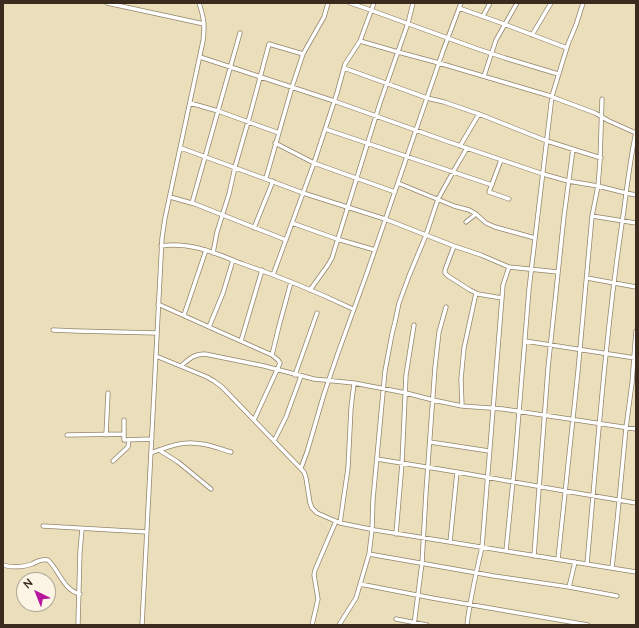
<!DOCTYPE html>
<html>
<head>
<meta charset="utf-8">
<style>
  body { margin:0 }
  #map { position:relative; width:639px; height:628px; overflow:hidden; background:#ebdfbb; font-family:"Architects Daughter",sans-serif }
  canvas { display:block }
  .frame { position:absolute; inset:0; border:4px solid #3b2a1e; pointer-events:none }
  .north { position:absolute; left:16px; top:572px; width:40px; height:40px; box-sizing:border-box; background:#fcf5e5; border:1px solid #afa495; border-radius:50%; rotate:317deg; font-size:11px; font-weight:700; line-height:16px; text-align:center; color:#3b2a1e }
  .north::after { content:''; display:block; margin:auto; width:14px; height:18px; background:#b5179e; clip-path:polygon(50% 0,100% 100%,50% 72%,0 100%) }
</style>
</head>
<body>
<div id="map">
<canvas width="639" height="628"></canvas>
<div class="frame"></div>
<div class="north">N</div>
</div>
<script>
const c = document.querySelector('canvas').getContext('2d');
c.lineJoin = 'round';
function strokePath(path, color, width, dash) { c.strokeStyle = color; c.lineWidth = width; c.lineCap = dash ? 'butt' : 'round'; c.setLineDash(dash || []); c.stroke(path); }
const minor = new Path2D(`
  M107 3 204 24
  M350 3 362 7 478 49 505 58 558 74
  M459 8 504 24 567 48
  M483 16 490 3
  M532 35 551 3
  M360 41 398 52 439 63 547 95 595 113 609 121 636 133
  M303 54 324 17 328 3
  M200 57 334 101 449 142 543 174 568 181 598 186 626 193 636 195
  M344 68 427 98 444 102 479 114 547 141 601 158
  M484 76 496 40 517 3
  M190 103 218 111 279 133
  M325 129 492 185
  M275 143 314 163 395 192
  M460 146 479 114
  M181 148 263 178 303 193 385 219 454 246 481 255 509 267 558 272
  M501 160 489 192 509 199
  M398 183 454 206 469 210 476 214 486 223 495 227 535 238
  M170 197 195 204 286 240
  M192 203 240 33
  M592 216 636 223
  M466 222 476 214
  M292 223 337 239 375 250
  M254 228 273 181
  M161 246C190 241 217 254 243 264 281 277 317 292 353 309
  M454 246 445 270V273L448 276 470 290 478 294 502 298
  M213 253 217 232 229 194 235 167 250 115 269 44 303 54 292 87 266 178
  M273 275 314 163 337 93 345 64 360 41 374 3
  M587 278 636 287
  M310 290 328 265 332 258 380 103 408 23 413 3
  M158 304 218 331 272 355 278 360 280 363 277 370 254 420
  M184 315 206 250
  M209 327 223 293 233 260
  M53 330 76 331 157 333
  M241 341 262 270
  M525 341 635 358
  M272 355 279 326 291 282
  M156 356 207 377 214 381 222 387 304 472 306 478 310 503 312 508 317 513 340 523 375 530 636 572
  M181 366C189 359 194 354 205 354L264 366 314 379 354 383 406 393 433 400 462 406 503 409 636 429
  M295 375 317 313
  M462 406 461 379 464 348 476 293
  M124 434V420
  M67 435 124 434V440L152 439
  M106 435 108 393
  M274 441 286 417 301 376
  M430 442 489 451
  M159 450 178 462 211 489
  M151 453C162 449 176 443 188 443 203 442 217 448 231 452
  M377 459 457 472 565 491 636 503
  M113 461 128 447 129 440
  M301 468 307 452 324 394 338 353 367 273 443 51 461 3
  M340 523 348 468 351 408 354 383
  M43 526 147 532
  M396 534 402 463 406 375 414 325
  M450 542 457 472
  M506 551 515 461 529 289 552 96 568 44 576 25 583 3
  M369 554 494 576 569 587 617 596
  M534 556 548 368 564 216 573 149
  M558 559 578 371 592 216 598 186 600 161 602 99
  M587 564C597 453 605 341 621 230 626 197 629 164 636 132
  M3 565C12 568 24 567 32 564 38 561 42 559 48 560 59 570 63 590 80 594
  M612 568 617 522 626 428 632 383 636 331
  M360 584 432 598 588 625
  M569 587 575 562
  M396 619 427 625
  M78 625 80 551 82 529
  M142 625 162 238 165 218 203 41C205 25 204 18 199 3
  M312 625 318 599 314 575 315 570 336 521
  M339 625 356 598 369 554 372 530 373 499 385 371 392 334 395 322 399 303 409 276 426 235 438 199 453 172 467 148
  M414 625 422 563 426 492 435 367 439 332 446 307
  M467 625C470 599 476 573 482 547L503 285 509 267`);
strokePath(minor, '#93846c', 5);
strokePath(minor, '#fff', 3.5);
</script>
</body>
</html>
